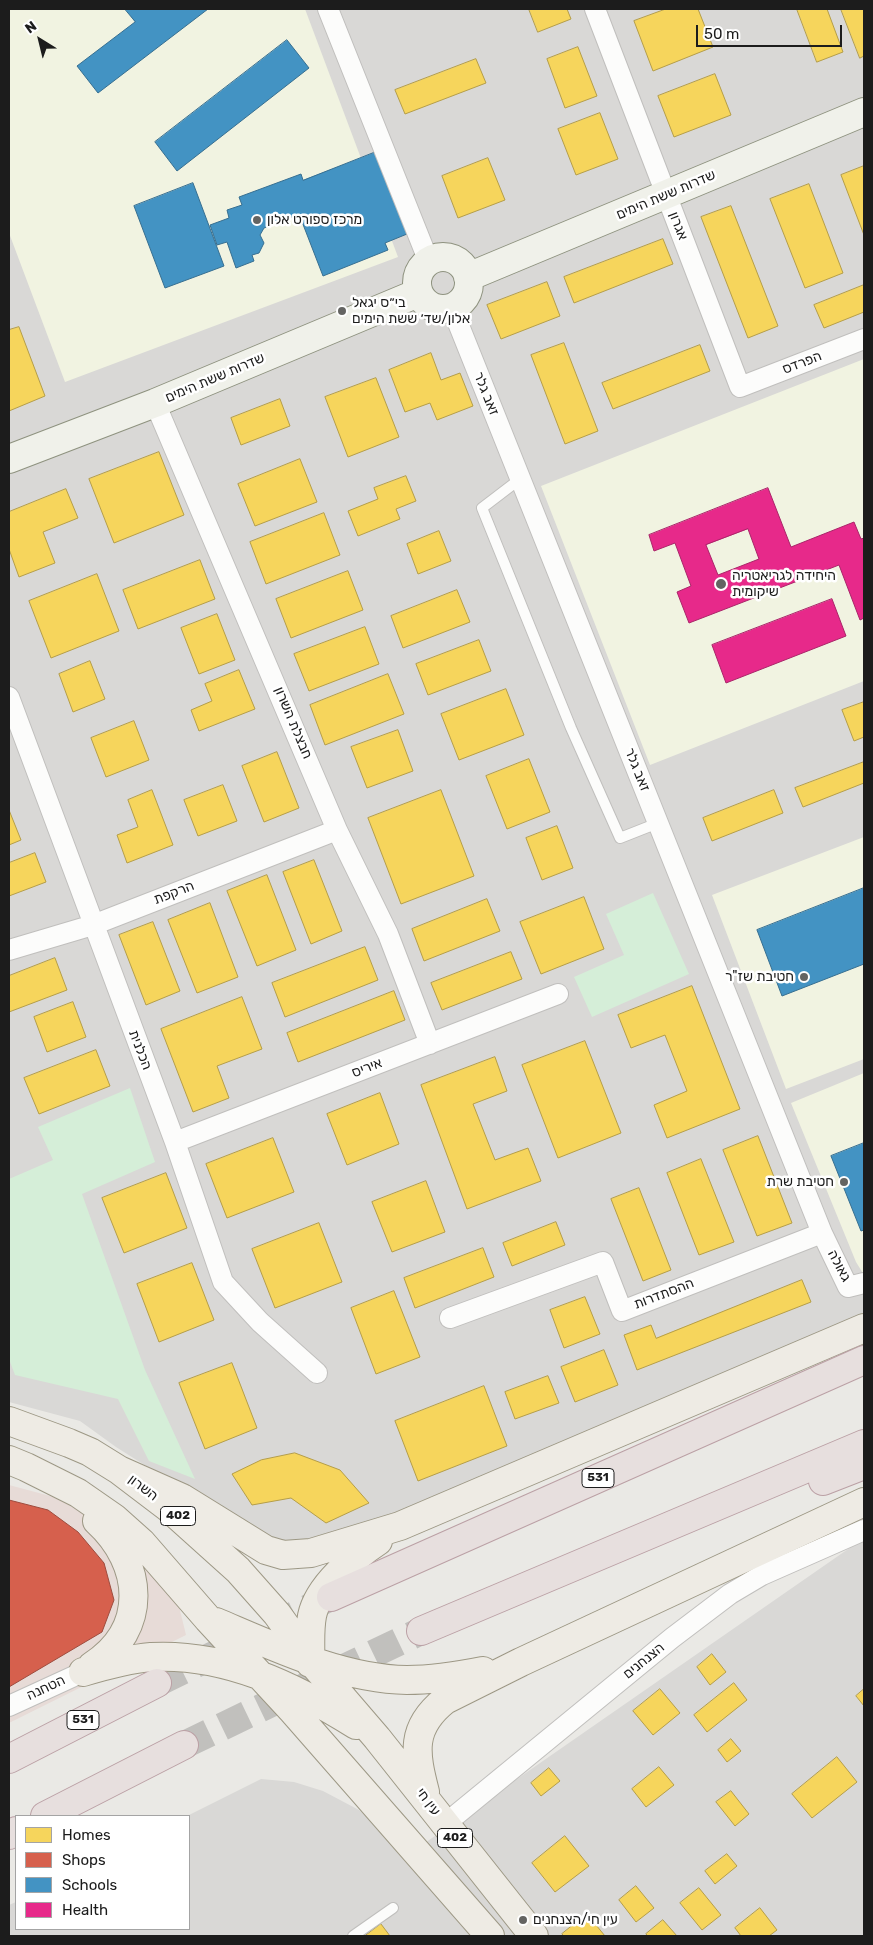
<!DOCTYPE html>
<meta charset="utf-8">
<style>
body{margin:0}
#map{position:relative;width:873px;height:1945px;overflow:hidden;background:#eae9e5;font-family:Rubik,sans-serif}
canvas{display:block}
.frame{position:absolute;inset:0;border:10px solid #1c1c1c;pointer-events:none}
.legend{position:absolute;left:15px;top:1815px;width:175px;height:115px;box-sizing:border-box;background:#fff;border:1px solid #a4a4a4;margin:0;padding:6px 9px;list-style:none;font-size:15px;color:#1c1c1c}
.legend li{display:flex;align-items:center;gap:10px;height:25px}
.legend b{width:25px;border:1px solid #a4a4a4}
.north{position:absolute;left:15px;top:15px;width:50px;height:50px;-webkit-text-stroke:4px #fff;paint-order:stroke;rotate:324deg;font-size:14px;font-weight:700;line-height:20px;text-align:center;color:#1c1c1c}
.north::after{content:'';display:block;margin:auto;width:18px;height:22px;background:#1c1c1c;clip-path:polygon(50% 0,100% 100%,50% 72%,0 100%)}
.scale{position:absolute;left:696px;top:25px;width:146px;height:22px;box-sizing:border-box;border:2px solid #1c1c1c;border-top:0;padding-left:6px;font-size:15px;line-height:18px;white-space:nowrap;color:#1c1c1c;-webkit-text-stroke:4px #fff;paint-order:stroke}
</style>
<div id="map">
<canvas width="873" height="1945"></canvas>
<div class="frame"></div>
<ul class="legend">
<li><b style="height:14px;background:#f6d55c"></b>Homes</li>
<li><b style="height:14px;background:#d6604d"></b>Shops</li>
<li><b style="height:14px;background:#4393c3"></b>Schools</li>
<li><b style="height:14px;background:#e7298a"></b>Health</li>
</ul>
<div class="north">N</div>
<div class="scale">50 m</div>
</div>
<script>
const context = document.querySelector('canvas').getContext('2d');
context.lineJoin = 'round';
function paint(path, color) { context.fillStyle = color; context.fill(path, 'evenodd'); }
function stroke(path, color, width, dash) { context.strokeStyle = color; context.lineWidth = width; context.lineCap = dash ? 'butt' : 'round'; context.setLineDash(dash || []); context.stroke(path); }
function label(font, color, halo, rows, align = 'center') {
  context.font = font + ' Rubik,Heebo,sans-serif'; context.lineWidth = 5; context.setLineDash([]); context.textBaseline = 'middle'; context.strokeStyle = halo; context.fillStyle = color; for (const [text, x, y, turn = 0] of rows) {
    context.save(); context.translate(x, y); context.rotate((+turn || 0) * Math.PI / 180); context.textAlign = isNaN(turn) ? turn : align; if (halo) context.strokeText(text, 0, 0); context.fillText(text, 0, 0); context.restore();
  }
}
const residential = new Path2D(`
 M9 9H864V1333L290 1557 116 1447 80 1421 9 1402Z
 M864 1538V1936H9V1905L16 1902V1929H189V1816H187L261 1779 294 1782 323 1791 359 1810 409 1854Z`);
const commercial = new Path2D(`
 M9 1485 95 1508 177 1598 186 1635 9 1723Z`);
const education = new Path2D(`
 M9 9H305L398 257 65 382 9 233Z
 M864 359V681L650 765 541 486Z
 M864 837V1059L786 1089 712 895Z
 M864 1073V1275L856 1262 791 1103Z`);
const park = new Path2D(`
 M653 893 689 974 592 1017 574 977 624 955 606 914Z
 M130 1088 155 1162 82 1194 145 1370 195 1479 149 1461 118 1399 15 1375 9 1359V1179L53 1160 38 1127Z`);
const homes = new Path2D(`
 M529 9H567L571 19 538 32Z
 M666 9H698L713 47 653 71 634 21Z
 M797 9H827L843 52 817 62Z
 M841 9H864V56L860 58Z
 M578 47 597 96 565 108 547 59Z
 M476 59 486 83 405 114 395 90Z
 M715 74 731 115 674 137 658 96Z
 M600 113 618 159 576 175 558 129Z
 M488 158 505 200 458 218 442 176Z
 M864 166V235L841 175Z
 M809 184 843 273 805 288 770 199Z
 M731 206 778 326 748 338 701 217Z
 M663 239 673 264 574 303 564 277Z
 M547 282 560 316 501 339 487 305Z
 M864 285V312L824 328 814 305Z
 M19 327 45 396 9 411V330Z
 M564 343 598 431 565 444 531 355Z
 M700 345 710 371 613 409 602 383Z
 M431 353 441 380 460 373 473 406 437 420 430 403 405 412 389 370Z
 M376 378 399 437 348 457 325 397Z
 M280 399 290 426 241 445 231 418Z
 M159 452 184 515 114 543 89 479Z
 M300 459 317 502 255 526 238 484Z
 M406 476 416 501 396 509 400 519 358 536 348 511 378 499 374 488Z
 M66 489 78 518 43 532 55 563 19 577 9 549V512Z
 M324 513 340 555 266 584 250 542Z
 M439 531 451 561 418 574 407 544Z
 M200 560 215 599 138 629 123 590Z
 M348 571 363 610 291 638 276 599Z
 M97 574 119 631 51 658 29 601Z
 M457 590 470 622 403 648 391 616Z
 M217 614 235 660 199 674 181 628Z
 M365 627 379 664 309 691 294 654Z
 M479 640 491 671 428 695 416 664Z
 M90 661 105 699 73 712 59 674Z
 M239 670 255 709 199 731 191 710 212 701 205 684Z
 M388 674 404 714 325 745 310 705Z
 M506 689 524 735 459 760 441 714Z
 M864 702V737L854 741 842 710Z
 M134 721 149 760 106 777 91 738Z
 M398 730 413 771 367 788 351 747Z
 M277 752 299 808 264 822 242 766Z
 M529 759 550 812 507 829 486 776Z
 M864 762V783L803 807 795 788Z
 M223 785 237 821 198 836 184 800Z
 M152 790 173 845 127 863 117 835 138 827 128 800Z
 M441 790 474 876 401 904 368 818Z
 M774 790 783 813 712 841 703 818Z
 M9 810 21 840 9 845Z
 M557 826 573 868 542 880 526 838Z
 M35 853 46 882 9 896V863Z
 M314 860 342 931 311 944 283 872Z
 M267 875 296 950 257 966 227 891Z
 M584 897 604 949 541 974 520 922Z
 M487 899 500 931 424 961 412 929Z
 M210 903 238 977 197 993 168 920Z
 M153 922 180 991 146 1005 119 935Z
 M365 947 378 980 285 1017 272 983Z
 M511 952 522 979 442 1010 431 983Z
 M55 958 67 990 9 1012V976Z
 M692 986 740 1109 667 1138 654 1105 687 1091 665 1035 631 1048 618 1015Z
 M394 991 405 1020 298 1062 287 1033Z
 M242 997 262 1049 217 1066 229 1098 193 1112 161 1029Z
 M73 1002 86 1037 47 1052 34 1017Z
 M585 1041 621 1133 558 1158 522 1065Z
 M96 1050 110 1086 39 1114 24 1078Z
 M495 1057 507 1091 473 1104 495 1160 528 1148 541 1181 467 1209 421 1085Z
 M380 1093 399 1144 347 1165 327 1114Z
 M758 1136 792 1223 757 1236 723 1150Z
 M273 1138 294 1192 227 1218 206 1164Z
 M701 1159 734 1242 699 1255 667 1173Z
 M166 1173 187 1228 124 1253 102 1198Z
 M426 1181 445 1232 392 1252 372 1202Z
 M639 1188 671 1270 643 1281 611 1199Z
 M556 1222 565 1245 512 1266 503 1243Z
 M319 1223 342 1282 275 1308 252 1249Z
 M483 1248 494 1277 415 1308 404 1278Z
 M192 1263 214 1320 159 1342 137 1284Z
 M802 1280 811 1302 637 1370 624 1335 651 1325 656 1338Z
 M394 1291 420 1357 376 1374 351 1308Z
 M585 1297 600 1334 564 1348 550 1310Z
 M604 1350 618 1385 575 1402 561 1367Z
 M232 1363 257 1428 205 1449 179 1383Z
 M548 1376 559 1403 515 1419 505 1392Z
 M484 1386 507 1446 418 1481 395 1421Z
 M295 1453 340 1470 369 1503 326 1523 291 1498 252 1505 232 1474 261 1460Z
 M712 1654 726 1672 710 1685 697 1667Z
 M734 1683 747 1700 707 1732 694 1715Z
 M660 1689 680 1713 653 1735 633 1711Z
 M864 1689V1706L856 1696Z
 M731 1739 741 1751 727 1762 718 1750Z
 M837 1757 857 1782 812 1818 792 1794Z
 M659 1767 674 1785 646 1807 632 1789Z
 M549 1768 560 1781 541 1796 531 1783Z
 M731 1791 749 1814 735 1826 716 1802Z
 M565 1836 589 1866 555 1892 532 1863Z
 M727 1854 737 1866 715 1884 705 1871Z
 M636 1886 654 1908 636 1922 619 1900Z
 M699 1888 721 1915 702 1930 680 1903Z
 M760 1908 777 1930 769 1936H741L735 1928Z
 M587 1914 605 1936H564L562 1934Z
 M663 1920 677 1936H648L646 1934Z
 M381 1924 390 1936H365Z`);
const shops = new Path2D(`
 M9 1500 48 1510 78 1532 104 1563 114 1600 102 1632 9 1687Z`);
const schools = new Path2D(`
 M125 9H208L98 93 77 66 135 22Z
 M287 40 309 68 177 171 155 142Z
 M376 152 407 234 385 243 388 250 323 276 299 214 264 228 260 235 264 243 259 253 252 255 254 261 236 268 227 242 217 245 210 225 229 218 227 210 242 205 239 197 301 174 303 180Z
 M193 183 224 266 165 288 134 206Z
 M864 888V964L782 996 757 930Z
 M864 1143V1230L861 1231 831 1156Z`);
const health = new Path2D(`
 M768 488 791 547 854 522 861 539 864 538V618L860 620 839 565 689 623 677 592 691 586 675 543 654 551 649 535ZM748 529 759 559 718 575 706 545Z
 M832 599 846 636 726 683 712 645Z`);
const highwayTunnel = new Path2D(`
 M157 1683 331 1597
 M184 1745 421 1631`);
const lane = new Path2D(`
 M520 479 482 508 571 728 620 838 658 823
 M353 1936 393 1908`);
const street = new Path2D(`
 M328 9 429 262
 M595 9 740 387 864 339
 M452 308 822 1233 848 1287 864 1283
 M155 403 337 830 388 934 430 1044
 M9 697 175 1142 223 1282 260 1322 317 1373
 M9 950 93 925 337 830
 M175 1142 558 994
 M450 1318 603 1262 622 1311 822 1233
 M9 1706 83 1672
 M445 1824 672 1638 730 1594 762 1575 864 1530`);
const secondary = new Path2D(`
 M417 283a26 26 0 1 1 52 0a26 26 0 1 1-52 0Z
 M468 277 864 112
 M9 459 155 403 418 293`);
const primary = new Path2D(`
 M9 1421 69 1443 90 1452 119 1470 169 1508 238 1570 277 1614 310 1660 377 1738 534 1936
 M9 1460 26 1467 78 1493 114 1518 142 1543 208 1619 293 1711 490 1936
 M119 1470 182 1498 266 1550 283 1555 311 1553 400 1526 864 1328
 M216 1622C275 1647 342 1679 407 1680 432 1680 458 1676 483 1671
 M310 1663C311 1647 309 1632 312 1616 318 1586 354 1557 378 1541
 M92 1666C149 1629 144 1564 97 1521
 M83 1672C106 1665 128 1659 151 1657 226 1653 294 1686 356 1725
 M425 1792C415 1753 410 1728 445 1700L521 1662 864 1502`);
const highway = new Path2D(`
 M823 1481 864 1465
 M331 1597 864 1360
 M421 1631 864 1444
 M9 1759 157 1683
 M45 1816 184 1745
 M9 1835 16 1831`);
const markers = [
 [257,220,5,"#646462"],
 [342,311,5,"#646462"],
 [721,584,6,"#646462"],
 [804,977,5,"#646462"],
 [844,1182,5,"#646462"],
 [523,1920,5,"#646462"]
];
const shields = [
 [598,1478,32],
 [178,1516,35],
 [83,1720,32],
 [455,1838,35]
];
const shieldNames = [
 ["531",598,1478],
 ["402",178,1516],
 ["531",83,1720],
 ["402",455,1838]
];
const streetNames = [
 ["שדרות ששת הימים",666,195,-23],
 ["אגרון",678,226,69],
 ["הפרדס",802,363,-21],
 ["שדרות ששת הימים",215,378,-23],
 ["זאב גלר",486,394,68],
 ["חבצלת השרון",293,723,67],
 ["זאב גלר",637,770,68],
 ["הרקפת",174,893,-21],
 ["הכלנית",140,1050,69],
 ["איריס",367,1068,-21],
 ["גאולה",839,1266,62],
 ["ההסתדרות",664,1294,-21],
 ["השרון",143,1488,37],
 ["הצנחנים",644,1661,-39],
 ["הטחנה",46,1688,-25],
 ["עין חי",428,1802,53]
];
const poiNames = [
 ["מרכז ספורט אלון",267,220],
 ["בי״ס יגאל",352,303],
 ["אלון/שד׳ ששת הימים",352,319],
 ["היחידה לגריאטריה",732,576],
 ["שיקומית",732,592],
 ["חטיבת שז\"ר",794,977,"right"],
 ["חטיבת שרת",834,1182,"right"],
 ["עין חי/הצנחנים",533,1920]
];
paint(residential, '#d9d8d6');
paint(commercial, '#e7dbd7');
paint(education, '#f1f3e1');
paint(park, '#d5eed8');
paint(homes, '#f6d55c');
stroke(homes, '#b59e49', 1);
paint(shops, '#d6604d');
stroke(shops, '#9e4c3e', 1);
paint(schools, '#4393c3');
stroke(schools, '#376f91', 1);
paint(health, '#e7298a');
stroke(health, '#aa2569', 1);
stroke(highwayTunnel, '#c1c0bd', 28, [28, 14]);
stroke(lane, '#c0bfbd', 12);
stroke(street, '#c0bfbd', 22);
stroke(secondary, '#8e927f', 30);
stroke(primary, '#9d9885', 30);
stroke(highway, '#bba0a5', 30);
stroke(lane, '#fcfcfb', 10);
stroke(street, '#fcfcfb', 20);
stroke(secondary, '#f0f1ea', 28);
stroke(primary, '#eeebe4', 28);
stroke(highway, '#e7dfde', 28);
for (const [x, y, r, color] of markers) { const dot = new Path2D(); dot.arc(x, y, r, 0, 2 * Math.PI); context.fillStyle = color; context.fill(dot); stroke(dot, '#fff', 2); }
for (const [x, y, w] of shields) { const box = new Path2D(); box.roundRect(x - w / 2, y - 9.5, w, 19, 4); context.fillStyle = '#fff'; context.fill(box); stroke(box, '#1c1c1c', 1); }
label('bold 12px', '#1c1c1c', null, shieldNames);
label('14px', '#1c1c1c', '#fff', streetNames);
label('14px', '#1c1c1c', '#fff', poiNames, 'left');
</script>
